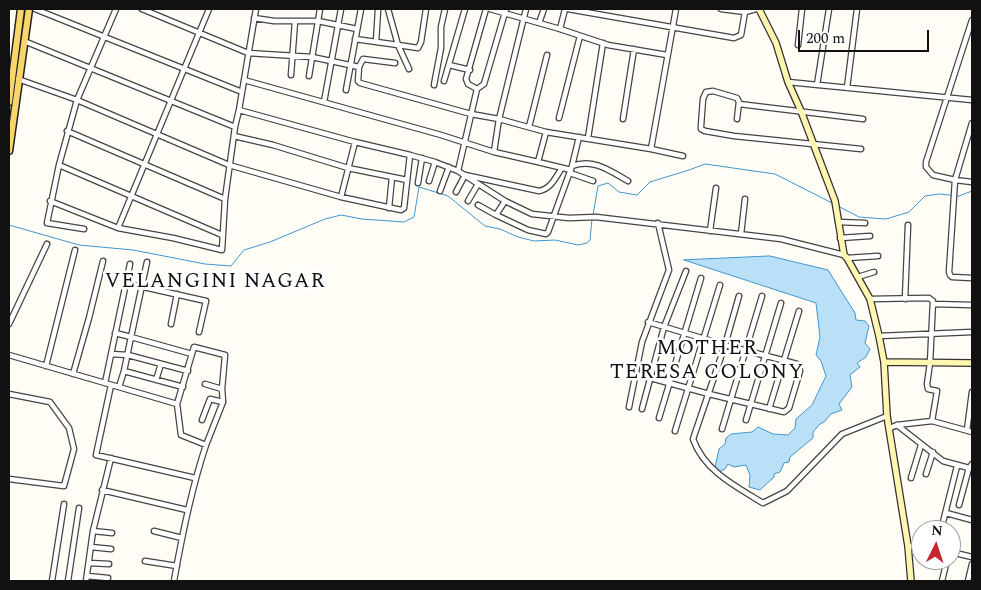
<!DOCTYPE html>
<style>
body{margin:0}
#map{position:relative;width:981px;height:590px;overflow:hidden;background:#fffdf5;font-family:Spectral,serif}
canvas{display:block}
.frame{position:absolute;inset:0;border:10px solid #111;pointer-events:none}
.north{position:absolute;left:911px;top:520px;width:50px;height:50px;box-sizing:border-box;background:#fff;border:1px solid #a0a0a0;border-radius:50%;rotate:4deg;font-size:14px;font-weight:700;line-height:20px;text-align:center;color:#111}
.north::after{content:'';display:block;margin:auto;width:18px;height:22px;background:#c4262e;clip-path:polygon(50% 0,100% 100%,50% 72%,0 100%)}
.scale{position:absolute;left:798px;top:30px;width:131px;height:22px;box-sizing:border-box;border:2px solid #111;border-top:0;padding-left:6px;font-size:15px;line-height:18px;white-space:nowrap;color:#111;-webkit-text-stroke:4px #fff;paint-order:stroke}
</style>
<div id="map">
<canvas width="981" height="590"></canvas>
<div class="frame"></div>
<div class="north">N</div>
<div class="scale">200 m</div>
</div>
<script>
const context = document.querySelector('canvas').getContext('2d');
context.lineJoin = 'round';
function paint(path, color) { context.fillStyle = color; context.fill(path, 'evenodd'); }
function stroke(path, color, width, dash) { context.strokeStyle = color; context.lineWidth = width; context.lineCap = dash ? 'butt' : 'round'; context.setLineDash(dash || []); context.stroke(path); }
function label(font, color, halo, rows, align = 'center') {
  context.font = font + ' Spectral,serif'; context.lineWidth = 5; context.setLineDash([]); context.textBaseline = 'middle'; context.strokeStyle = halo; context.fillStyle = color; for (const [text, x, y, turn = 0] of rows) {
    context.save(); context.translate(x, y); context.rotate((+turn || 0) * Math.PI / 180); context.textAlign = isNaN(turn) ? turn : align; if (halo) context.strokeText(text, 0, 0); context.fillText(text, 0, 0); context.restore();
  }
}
const water = new Path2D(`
 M770 256 828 270 855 313 856 320 865 321 869 326 865 343 870 349 866 357 857 363 860 367 850 375 852 387 839 404 842 410 831 414 824 422 820 424 813 432V438L790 457 789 462 784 463 780 472 774 474V477L760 490 749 487 750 475 746 465 734 467 728 464 725 469 719 472 715 467 719 449 725 444 726 438 731 434 752 432 758 427 773 434 788 435 795 428 796 419 812 405 826 376 821 361 816 355 820 337 816 303 684 260Z`);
const stream = new Path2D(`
 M838 206 859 217 886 219 909 212 925 196 939 194 959 196 972 191
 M593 215 598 186 608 183 619 192 637 195 650 182 689 170 705 164 775 174 834 204
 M9 225 79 245 133 250 205 264 231 266 244 250 270 242 325 219 341 215 362 219 404 222 414 217 419 187 448 196 485 226 500 229 518 237 534 241 555 240 578 245 587 243 590 240 592 219`);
const street = new Path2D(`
 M35 9 242 92
 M142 9 248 53 312 57 359 67
 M388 9 398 45 418 48 421 42 426 9
 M486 9 466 79 468 84 477 89 484 84 506 9
 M490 9 560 29 608 45 667 55
 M568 9 734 38 741 35 745 12
 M721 9 745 12 756 9
 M254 18 274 21H318L357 29
 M972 20 926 162V167L933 175 955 180 949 272 950 275 952 277 972 278
 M539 23 544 9
 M560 29 565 9
 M355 39 398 45 409 69
 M376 42 378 10
 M798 45 802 9
 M395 63 363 59 359 67 358 81 360 83 471 114 499 119 546 132 651 149 683 156
 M449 65 470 70
 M291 75 295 21
 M309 76 320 9
 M18 79 77 100 229 165 341 197 401 210 404 208 410 155 355 142 239 110 235 127 24 41
 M244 80 441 135 494 152 538 162
 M444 81 465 9
 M788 82 972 100
 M434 85 441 48V27L445 9
 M817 85 829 9
 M847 88 857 9
 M477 89 458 171 505 201 532 214 569 218 596 217 781 239 844 255
 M346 90 361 9
 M324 102 341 9
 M739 104 863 119
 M239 110 256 9
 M559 118 580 36
 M623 119 634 49
 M737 119 739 102 737 98 713 91 706 92 703 99 701 126V129L705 131 734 136 861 149
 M972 123 955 180 972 182
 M529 127 547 55
 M67 131 225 199
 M546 132 538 162 571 170
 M234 136 273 145 348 168 407 180
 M588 138 603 43
 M651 149 676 9
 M494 152 499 119 526 9
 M410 155 435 162 458 171
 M59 165 222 235
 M572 166 579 137
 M570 173 593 181
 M429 181 435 162
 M418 183 422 158
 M440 191 449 167
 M456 192 465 175 539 191C551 189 555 178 562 168
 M341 197 355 142
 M50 201 118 228 173 238 222 250 225 199 235 127
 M468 201 478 184
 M478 205 496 215 505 201
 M389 208 392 177
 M496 215 528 230 546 234 548 232 572 166C594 158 610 171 628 181
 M838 222 865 223
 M118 228 209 9
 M84 229 47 223 59 165 77 100 116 9
 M710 231 716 188
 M741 234 745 199
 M840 238 870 236
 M847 258 878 256
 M147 262 131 337 192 354
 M858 277 874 272
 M126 283 206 301 199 332
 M739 296 725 345 693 439C704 471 737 487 763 503L787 491 842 434 887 416
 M870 299 929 298 933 301 930 363 927 384 928 389 937 391 932 421 897 425 890 428
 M905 299 908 225
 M933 304 972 305
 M9 324 47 244
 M171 324 177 294
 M115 333 131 337 124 371
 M879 336 972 332
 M111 354 128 355 188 371
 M9 355 177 404 181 435 206 445C191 490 182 535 174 581
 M46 366 75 250
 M73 374 89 318 103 261
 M636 374 709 394 784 412 789 408 800 371 797 364 725 345 648 322
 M156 380 161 364
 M105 383 130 264
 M205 384 222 389
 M111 385 96 455 195 478
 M119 387 124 371 183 387
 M9 394 50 402 69 428 74 449 64 486 9 479
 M177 404 194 347 225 355 222 389 223 402 210 399 202 420
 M629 407 642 342 669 270 658 223
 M642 409 664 327 686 271
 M769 409 799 311
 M659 418 701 278
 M746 420 781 303
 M932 421 972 432
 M897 425 943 461 969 468
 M722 429 762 296
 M967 430 972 392
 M675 431 720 285
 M206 445 223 402
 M926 474 933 452
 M911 478 921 445
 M102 490 187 510
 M959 505 969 468 972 464
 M946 513 972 520
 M941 530 957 466
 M93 531 112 533
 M154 531 182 538
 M908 546 921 547
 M91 547 111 549
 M951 552 972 557
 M145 561 177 566
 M89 563 109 564
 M87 576 108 578
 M52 581 64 504
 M68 581 79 508
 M86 581 93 531 111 458
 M942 581 947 560
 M968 581 972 564`);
const secondary = new Path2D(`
 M759 9 776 43 788 82 801 111 835 201 844 255 847 258 870 299 879 336 884 362 887 416 908 546 911 581
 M884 362 972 363`);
const primary = new Path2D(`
 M9 102 21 9
 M9 151 29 9`);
const neighbourhoodNames = [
 ["VELANGINI NAGAR",215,283],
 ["MOTHER",707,350],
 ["TERESA COLONY",707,374]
];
paint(water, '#b9e0f7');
stroke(water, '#3f96cf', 1);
stroke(stream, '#3f96cf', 1);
stroke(street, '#444', 7);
stroke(secondary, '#333', 8);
stroke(primary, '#222', 9);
stroke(street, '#fff', 4.5);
stroke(secondary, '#fff6b0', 5.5);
stroke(primary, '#f9d66b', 6);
context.letterSpacing = '1px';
label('21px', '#111', '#fff', neighbourhoodNames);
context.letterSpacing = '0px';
</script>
